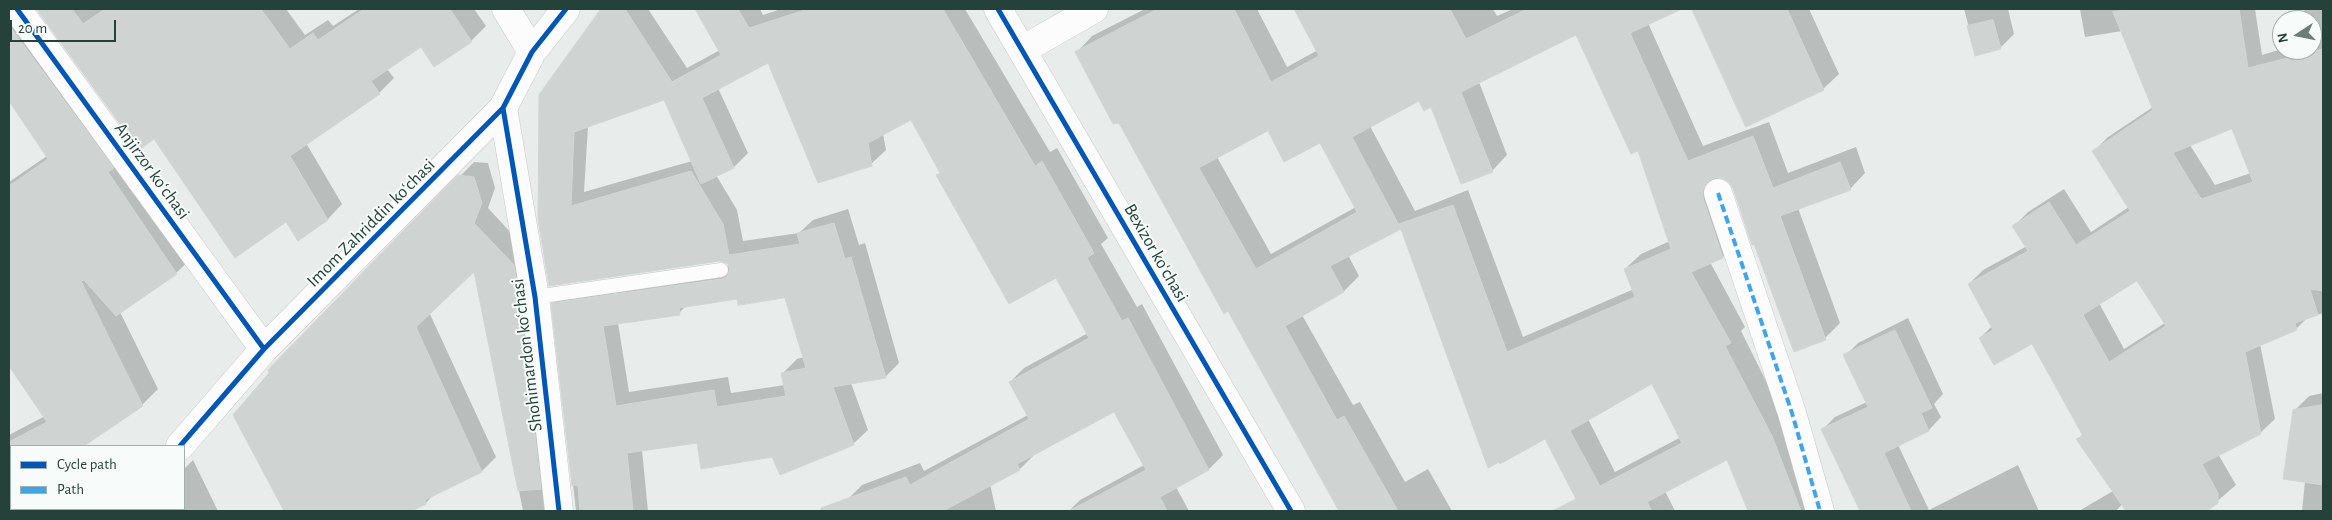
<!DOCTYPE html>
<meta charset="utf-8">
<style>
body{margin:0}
#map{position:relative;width:2332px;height:520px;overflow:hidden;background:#e8edeb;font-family:"Alegreya Sans",sans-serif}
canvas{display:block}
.frame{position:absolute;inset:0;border:10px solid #24423a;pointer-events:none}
.legend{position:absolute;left:10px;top:445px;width:175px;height:65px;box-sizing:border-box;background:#f7fbf9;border:1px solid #a3b1ad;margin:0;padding:6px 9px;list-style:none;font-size:15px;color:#24423a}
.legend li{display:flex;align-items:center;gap:10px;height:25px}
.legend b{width:25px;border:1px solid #a3b1ad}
.north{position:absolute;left:2272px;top:10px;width:50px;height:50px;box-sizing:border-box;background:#f7fbf9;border:1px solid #a3b1ad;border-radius:50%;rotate:259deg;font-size:14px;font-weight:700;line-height:20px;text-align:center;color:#24423a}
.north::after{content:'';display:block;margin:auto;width:18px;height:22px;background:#697e78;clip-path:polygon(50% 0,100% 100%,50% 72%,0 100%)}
.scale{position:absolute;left:10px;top:20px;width:106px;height:22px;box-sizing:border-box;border:2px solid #24423a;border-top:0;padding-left:6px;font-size:15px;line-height:18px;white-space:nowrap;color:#24423a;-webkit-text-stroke:4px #f7fbf9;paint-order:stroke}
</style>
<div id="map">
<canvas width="2332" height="520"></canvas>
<div class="frame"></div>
<ul class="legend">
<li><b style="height:6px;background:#0057b8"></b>Cycle path</li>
<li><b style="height:6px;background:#3ea4ec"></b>Path</li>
</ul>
<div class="north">N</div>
<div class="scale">20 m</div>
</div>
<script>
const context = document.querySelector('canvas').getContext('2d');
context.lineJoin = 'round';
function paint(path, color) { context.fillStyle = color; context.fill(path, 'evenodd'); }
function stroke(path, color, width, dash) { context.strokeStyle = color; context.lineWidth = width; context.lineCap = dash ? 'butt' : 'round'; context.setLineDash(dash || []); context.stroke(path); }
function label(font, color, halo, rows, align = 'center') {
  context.font = font + ' "Alegreya Sans",sans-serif'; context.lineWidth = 4; context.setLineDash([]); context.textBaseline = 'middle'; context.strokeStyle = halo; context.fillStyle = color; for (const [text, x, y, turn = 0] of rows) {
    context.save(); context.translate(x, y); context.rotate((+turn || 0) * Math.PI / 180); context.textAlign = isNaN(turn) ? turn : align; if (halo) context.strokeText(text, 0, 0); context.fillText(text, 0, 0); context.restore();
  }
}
const shadow = new Path2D(`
 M38 9H286L305 35 328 20 333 26 359 9H474L486 26 471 41 422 46 387 69 394 78 379 93 306 143 342 204 328 219 298 239 287 221 154 138 139 148Z
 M603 9H648L687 68 720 50 697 9H760L763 15 781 9H965L1050 152 1057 148 1108 238 1101 244 1137 307 1142 304 1223 455 1209 469 1176 487 1189 511H1069L1080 500 1144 465 1115 410 1034 455 1020 469 990 484 996 511H817L849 503 848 499 862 485 920 463 924 471 1028 415 1010 382 1024 368 1088 333 1056 277 938 175 941 172 912 118 883 134 886 150 871 164 769 62 718 88 748 153 734 167 716 175 737 210 743 241 799 233 813 220 848 209 859 245 865 243 899 363 885 377 851 383 868 430 853 444 773 456 698 441 642 450 648 511H576L553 304 567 290 730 266 728 263 720 260 550 285 541 96ZM664 98 692 161 584 192 588 126ZM738 297H786L804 357 797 359 783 373 785 385 731 393 728 377 629 392 618 323 679 313 687 305Z
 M1145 9H1257L1287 67 1318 50 1295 9H1493L1497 16 1513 9H1679L1648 23 1703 146 1769 122 1788 173 1856 147 1865 173 1850 189 1798 208 1840 323 1825 338 1730 181 1718 177 1738 241 1723 257 1710 262 1745 327 1741 331 1793 435 1823 511H1750L1728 458 1665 491 1675 511H1564L1579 503 1545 438 1401 226 1348 255 1359 276 1344 291 1302 315 1353 405 1360 402 1405 482 1428 469 1452 511H1340L1229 310 1077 52 1092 36ZM1577 33 1639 149 1670 241 1641 254 1625 269 1634 289 1523 337 1468 190 1415 211 1370 126 1419 99 1432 105 1492 171 1507 155 1479 82ZM1268 130 1321 141 1356 207 1271 254 1217 157ZM1652 383 1681 437 1615 472 1588 419Z
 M1693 9H1751L1756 19 1777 9H1809L1839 74 1823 89 1746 125Z
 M1964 9H2008L2014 34 2000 48 1976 54Z
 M2080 9H2255L2262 55 2282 49 2312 50V20H2307L2304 9H2323V313L2307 318 2296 329 2260 344 2275 419 2260 433 2218 454 2236 485 2208 509 2209 511H2145L2134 491 2116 511H2079L2113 491 2078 439 2083 434 2032 342 1980 338 1992 326 1969 284 1983 270 2027 246 2014 226 2028 212 2064 189 2091 232 2129 207 2094 151 2108 137 2153 107 2122 31 2085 37ZM2233 128 2251 173 2215 185 2190 145ZM2138 279 2165 323 2124 349 2099 303Z
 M28 12 193 257 176 273 120 312 158 389 142 405 82 446H11V483L9 484V435L45 416 9 364V182L47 156 9 101V25Z
 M474 162 488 163 495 188 488 208 527 250 567 511H523L475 269 429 312 496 457 482 471 434 494 426 503 409 511H285L235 415 271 373 269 371Z
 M1908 318 1943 394 1934 404 1941 417 1929 430 1898 445 1929 510 2018 465 2039 511H1862L1823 429 1835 417 1867 402 1845 356 1858 343Z
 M2323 393V511H2302L2305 481 2294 411 2309 396Z
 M193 460 218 511H147L149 509H184V469Z`);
const building = new Path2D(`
 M39 9H72L83 24 105 9H261L290 49 313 33 318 40 364 9H450L472 42 434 67 421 47 371 81 380 94 290 156 328 220 298 241 286 222 235 258 154 139 139 150 37 10Z
 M601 9H625L672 82 721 55 695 9H738L749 28 808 9H943L1035 166 1042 161 1094 253 1087 258 1122 321 1128 318 1209 470 1160 497 1167 511H1069L1146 470 1114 412 1017 464 1020 470 943 511H821V508L906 477 910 485 1029 419 1009 382 1089 338 1056 278 1009 304 936 175 940 173 911 120 868 143 872 166 818 183 768 63 702 98 734 168 701 184 664 100 574 132 571 206 691 171 723 224 729 255 800 244 797 233 834 223 845 259 851 257 886 378 833 387 854 445 780 475 772 457 701 469 697 443 627 453 633 511H580L578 485 572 486 551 303 722 279 727 277 730 269 728 264 720 261 549 286 538 219 539 95ZM785 298 806 368 781 373 786 396 717 407 714 390 616 406 603 326 680 315 679 308 737 299 738 305Z
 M1158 9H1234L1271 82 1319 56 1294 9H1450L1466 39 1527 9H1682L1630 33 1688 161 1753 136 1773 188 1840 162 1851 190 1780 216 1826 340 1794 352 1754 244 1752 245 1733 188 1729 182 1722 178H1714L1707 182 1703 190V198L1723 258 1691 272 1731 343 1725 346 1772 436 1801 511H1748L1727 460 1647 502 1652 511H1552L1576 499 1545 439 1500 464 1499 462 1488 468 1399 224 1453 205 1507 352 1635 297 1624 269 1671 249 1638 151 1631 154 1576 35 1461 92 1493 172 1461 184 1431 107 1424 111 1419 101 1352 137 1401 229 1330 266 1344 292 1285 326 1337 420 1344 416 1398 511H1339L1228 311 1224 314 1119 123 1113 124 1075 52ZM1268 131 1284 162 1320 143 1357 212 1256 269 1199 168ZM1652 384 1682 443 1600 486 1570 431Z
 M1692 9H1787L1824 90 1746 127Z
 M2132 9H2239L2248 68 2323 49V291L2310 289 2318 315 2295 323 2297 330 2245 352 2261 434 2202 464 2218 493V503L2207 511H2126L2076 439 2083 436 2032 344 1994 365 1979 338 1993 330 1968 284 2028 251 2012 226 2049 202 2076 245 2130 211 2092 151 2153 110 2113 12ZM2232 129 2253 182 2201 199 2173 153ZM2137 281 2166 326 2109 362 2083 315Z
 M1993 20 2001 49 1975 56 1967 26Z
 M11 28 114 168 108 172 177 274 116 316 84 280 81 281 143 406 84 446H9V442L47 422 9 366V186L48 159 9 101V29Z
 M458 175 474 177 482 203 474 223 514 265 520 299 541 489 518 491 474 272 416 327 482 472 425 500 426 504 412 511H284L233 415 269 373 268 370Z
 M1895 330 1932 408 1921 413 1929 431 1884 453 1911 511H1860L1821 429 1868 407 1843 355Z
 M2323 405V485L2283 479 2293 410Z`);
const lane = new Path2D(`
 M535 297 721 270`);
const street = new Path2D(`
 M17 9 264 349
 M506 9 532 52
 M998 9 1291 511
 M1022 50 1094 9
 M503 108 535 297 559 511
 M1718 193 1792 413 1820 511
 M180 446 264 349 503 108 532 52 566 9
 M124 511 126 509`);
const quiet = new Path2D(`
 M1718 193 1792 413 1820 511`);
const cycleway = new Path2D(`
 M17 9 264 349
 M998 9 1291 511
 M503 108 535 297 559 511
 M180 446 264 349 503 108 532 52 566 9`);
const streetNames = [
 ["Anjirzor koʻchasi",152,171,54],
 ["Imom Zahriddin koʻchasi",371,223,-45],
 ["Bexizor koʻchasi",1156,253,60],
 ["Shohimardon koʻchasi",527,355,-97]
];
paint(shadow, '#0003');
paint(building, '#cfd4d2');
stroke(building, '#d1d6d4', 1);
stroke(lane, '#c5cac8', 15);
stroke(street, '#c5cac8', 29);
stroke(lane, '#fcfcfc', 14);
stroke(street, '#fcfcfc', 28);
stroke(quiet, '#3ea4ec', 4, [8, 4]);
stroke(cycleway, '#0057b8', 5);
label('18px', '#24423a', '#f7fbf9', streetNames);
</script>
